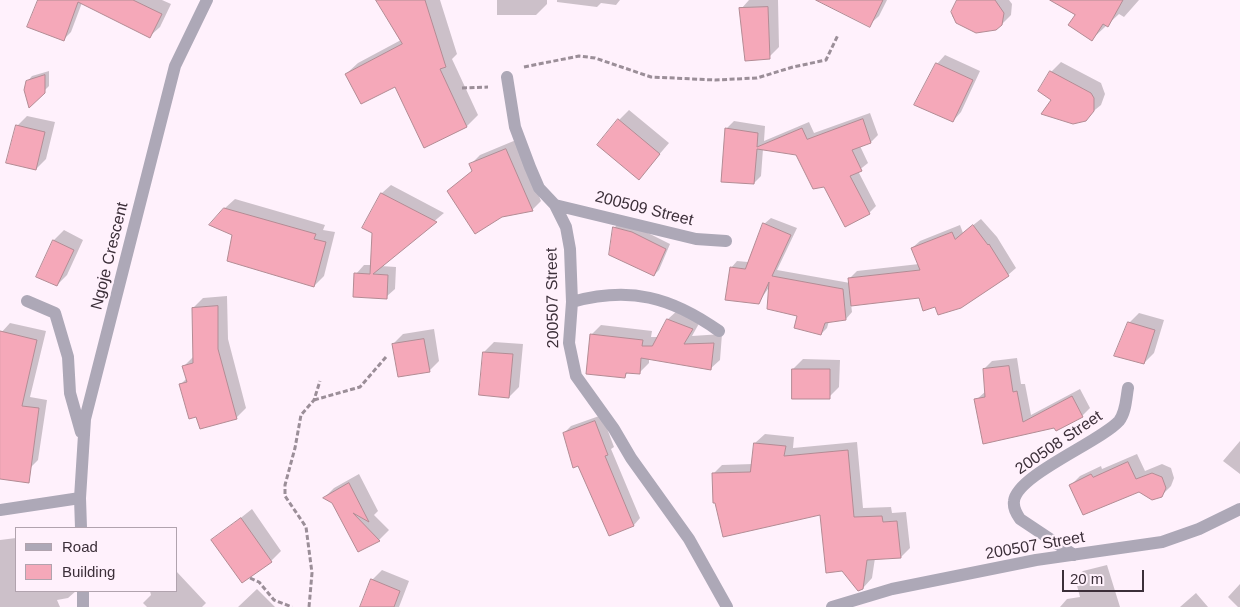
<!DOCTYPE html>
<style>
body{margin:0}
#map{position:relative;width:1240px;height:607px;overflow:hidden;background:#fff1fc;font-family:Arial,sans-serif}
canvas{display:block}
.legend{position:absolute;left:15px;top:527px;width:162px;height:65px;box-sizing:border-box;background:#fff1fc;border:1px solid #b1a3ae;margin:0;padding:6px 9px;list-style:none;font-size:15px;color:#3c2f39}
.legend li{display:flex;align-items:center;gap:10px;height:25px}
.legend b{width:25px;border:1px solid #b1a3ae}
.scale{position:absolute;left:1062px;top:570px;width:82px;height:22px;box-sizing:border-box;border:2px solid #3c2f39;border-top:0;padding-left:6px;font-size:15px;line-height:18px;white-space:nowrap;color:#3c2f39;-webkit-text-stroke:4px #fff1fc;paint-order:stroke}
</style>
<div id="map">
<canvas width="1240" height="607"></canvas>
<ul class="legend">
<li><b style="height:6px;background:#ada8b7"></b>Road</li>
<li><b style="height:14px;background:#f5a8b9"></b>Building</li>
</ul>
<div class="scale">20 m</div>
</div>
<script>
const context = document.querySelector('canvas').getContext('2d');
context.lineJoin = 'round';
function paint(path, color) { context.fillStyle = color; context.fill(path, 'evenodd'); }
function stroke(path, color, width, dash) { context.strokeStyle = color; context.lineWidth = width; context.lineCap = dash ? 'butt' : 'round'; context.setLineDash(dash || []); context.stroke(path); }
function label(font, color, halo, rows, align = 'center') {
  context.font = font + ' Arial,sans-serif'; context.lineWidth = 4.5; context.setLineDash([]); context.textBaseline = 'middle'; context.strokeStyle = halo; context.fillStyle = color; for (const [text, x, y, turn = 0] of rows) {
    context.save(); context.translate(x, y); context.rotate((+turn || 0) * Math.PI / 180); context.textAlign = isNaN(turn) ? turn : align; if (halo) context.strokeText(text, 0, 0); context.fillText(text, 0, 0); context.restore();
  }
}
const shadow = new Path2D(`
 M39 0H83L71 32 64 39Z
 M120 0H162L171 4 160 27 150 36Z
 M378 0H440L457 54 452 59 478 115 467 126 395 85 346 74 358 63 401 40Z
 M497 0H547V4L536 15H497Z
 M557 0H620L616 5 601 3 597 7 557 2Z
 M749 0H778L779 47 769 57 741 9Z
 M842 0H887L879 16 869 25Z
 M959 0H1009L1012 4 1011 15 1002 24 957 22 952 16 953 8Z
 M1079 0H1139L1124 17 1119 14 1092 39 1077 14Z
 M945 55 980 71 961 112 953 121 937 64Z
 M1061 62 1101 83 1105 94 1101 105 1080 122 1053 99 1051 72Z
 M49 71V86L29 106 27 82 32 76Z
 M629 110 669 143 639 178 619 120Z
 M870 113 878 135 871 142 860 146 868 163 858 171 876 206 869 213 846 225 825 186 797 154 763 149 761 176 754 183 727 128 734 121 765 126 764 141 809 122 814 133Z
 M27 116 55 122 46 159 36 169 17 126Z
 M516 140 541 201 532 210 473 170 471 164 480 155Z
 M391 185 444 213 381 266 396 267 395 289 386 297 356 274 364 265H372L373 233 364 228 382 193Z
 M235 199 325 225 323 230 335 232 324 276 314 286 233 234 224 209Z
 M771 218 797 228 777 270 850 283 849 279 857 271 919 264 912 248 920 241 960 225 963 233 981 219 997 237 1016 268 1008 275 936 306 920 296 851 304 852 312 846 319 829 321 827 328 821 334 770 286 758 303 731 268 737 261 748 262 764 224Z
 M619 223 638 228 670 244 659 270 654 275 614 228Z
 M64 230 83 240 67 275 57 285 37 276 54 240Z
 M227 296 228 339 246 408 236 418 197 415 181 384 187 378 184 366 194 356 193 308 203 298Z
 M678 310 701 320 692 336 722 334 720 360 710 369 649 358V363L639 373 629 372 624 376 591 335 601 325 652 331 651 337H658L668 319Z
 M1139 313 1164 320 1154 353 1144 363 1129 323Z
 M10 323 46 331 30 397 47 400 38 460 29 469 0 464V334Z
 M434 329 439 361 429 371 393 344 403 334Z
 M494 342 523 344 519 387 509 397 484 352Z
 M1017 358 1021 384H1025L1031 415 1080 389 1090 408 1082 416 1054 426 984 442 976 400 986 391 984 369 992 361Z
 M803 359 840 360 839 387 829 397 793 369Z
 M602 415 614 447 611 449 640 518 634 525 609 534 564 433 571 426Z
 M765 434 794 437 793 448 857 442 863 508 891 507 892 513 906 512 910 548 901 557 875 558 872 578 863 588 821 514 713 474 722 465 753 464 755 443Z
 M1240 441V474L1223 461Z
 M1137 454 1145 471 1162 464 1171 468 1174 478 1171 486 1161 496 1139 491 1071 485 1080 476 1101 466 1102 469Z
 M359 474 378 511 374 515 389 530 379 540 359 551 333 502 325 497 334 488Z
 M252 509 281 551 271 561 243 581 213 540Z
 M16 538V591H76L68 598 57 600 60 607H0V540Z
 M1107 565 1120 607H1060L1067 599 1080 597 1075 578 1083 571Z
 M382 570 409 581 399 607H361L372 580Z
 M176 571 206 603 202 607H147L143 603 151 595 150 591H176Z
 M1240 584V607H1238L1228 597Z
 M257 589 275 607H238Z
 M1196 593 1208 607H1180Z`);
const building = new Path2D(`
 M38 0H133L162 14 150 38 78 2 64 41 27 27Z
 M376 0H425L446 67 440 69 467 127 424 148 395 87 361 104 345 74 402 44Z
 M816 0H883L870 27Z
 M957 0H995L1004 13 1002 25 996 30 976 33 956 23 951 12Z
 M1050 0H1123L1108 27 1103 24 1092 41 1068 25 1075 15Z
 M768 7 770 59 745 61 739 8Z
 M936 63 973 80 953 122 914 105Z
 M1050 71 1091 93 1094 98V111L1086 121 1073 124 1041 114 1051 100 1038 91Z
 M45 75V93L29 108 24 90 26 81Z
 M618 119 660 154 639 180 597 145Z
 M863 119 871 143 852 150 862 171 850 176 870 214 845 227 824 187 813 189 796 155 757 149 754 184 721 182 725 128 758 133 757 147 802 128 807 139Z
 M16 125 45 132 36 170 6 163Z
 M506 149 533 211 502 217 475 234 447 191 472 171 469 164Z
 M381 193 437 222 373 274 388 275 387 299 353 297 354 273 370 274 372 233 362 228Z
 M224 208 316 234 314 239 326 242 314 287 227 261 232 235 209 225Z
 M763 223 791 235 772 276 843 289 846 320 825 323 821 335 794 328 797 316 767 309 769 282 759 304 725 300 730 267 745 269Z
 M973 225 988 245 989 244 1009 276 961 308 938 315 935 307 923 311 919 298 851 306 848 278 920 270 911 248 952 232 955 239Z
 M613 227 632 232 666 249 654 276 609 255Z
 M53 240 74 250 57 286 36 277Z
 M218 306V349L237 419 200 429 196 417 189 419 179 384 187 382 182 366 193 363 192 308Z
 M667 319 693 329 684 344 714 343 711 370 641 358 640 374 626 373 625 378 586 374 590 334 643 340 642 346H652Z
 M1128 322 1155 330 1144 364 1114 356Z
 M0 331 37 340 22 406 39 408 29 483 0 479Z
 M424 339 430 372 398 377 392 344Z
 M483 352 513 354 509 398 479 395Z
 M1009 366 1013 392 1017 391 1023 422 1072 396 1083 417 1056 431 1054 428 983 444 974 399 985 397 983 369Z
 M792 369H830V399H792Z
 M595 421 608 455 605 456 634 526 609 536 578 466 573 468 563 433Z
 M754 443 786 446 784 456 848 450 854 517 882 516 883 522 897 521 901 558 867 560 863 589 858 591 842 571 826 573 820 515 723 537 715 503H713L712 473 750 472Z
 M1128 462 1136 479 1152 473 1162 477 1166 488 1162 497 1152 500 1139 492 1083 515 1069 485 1091 474 1093 477Z
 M349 483 369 522 353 513 380 541 358 552 332 503 323 498Z
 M241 518 272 562 242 583 211 540Z
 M371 579 400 591 394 607H360Z`);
const path = new Path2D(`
 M524 67 579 56 595 58 651 77 715 80 757 78 793 67 826 60 838 35
 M462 88 488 87
 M314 400 360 387 386 357
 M250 578 259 582 274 600 292 607
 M309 607 312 573 306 527 285 496V485L295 448 301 415 314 400 320 381`);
const street = new Path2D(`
 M507 77 515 127 530 167 539 188 555 205 566 227 570 249 572 302 569 343 576 376 614 429 631 458 689 539 727 607
 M555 205 696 239 726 241
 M27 301 55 313 68 357 70 393 81 432
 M572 302C630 286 671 297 719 331
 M0 510 80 498
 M81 528 80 498 85 419 175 66 207 0
 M1074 555 1020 519C1016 513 1013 508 1014 501 1017 475 1100 442 1119 421 1126 412 1126 399 1128 388
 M83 607V591
 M832 607 892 589 1036 560 1162 542 1199 529 1240 509`);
const streetNames = [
 ["200509 Street",644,209,14],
 ["Ngoje Crescent",110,256,-76],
 ["200507 Street",553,298,-91],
 ["200508 Street",1059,443,-34],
 ["200507 Street",1035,546,-10]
];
paint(shadow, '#0003');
paint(building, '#f5a8b9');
stroke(building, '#b38b94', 1);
stroke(path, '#9b8e98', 3, [5, 2.5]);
stroke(street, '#ada8b7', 12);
label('16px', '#3c2f39', '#fff1fc', streetNames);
</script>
